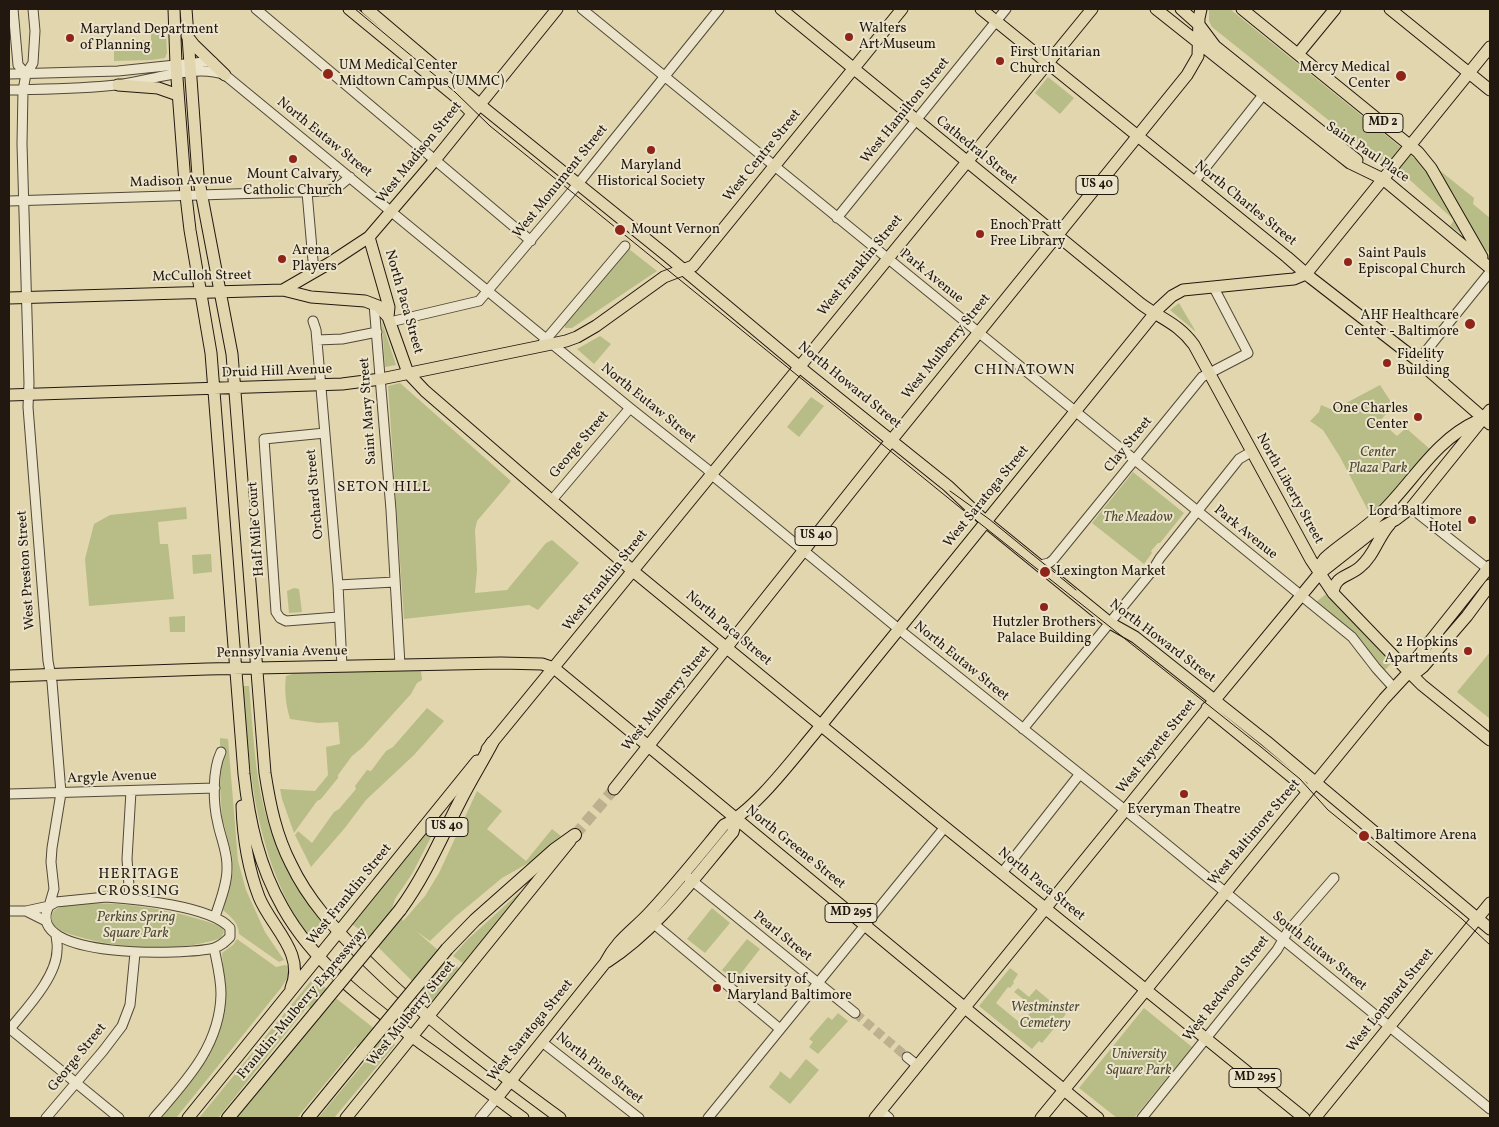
<!DOCTYPE html>
<style>
body{margin:0}
#map{position:relative;width:1499px;height:1127px;overflow:hidden;background:#e2d6ae;font-family:Vollkorn,serif}
canvas{display:block}
.frame{position:absolute;inset:0;border:10px solid #221810;pointer-events:none}
</style>
<div id="map">
<canvas width="1499" height="1127"></canvas>
<div class="frame"></div>
</div>
<script>
const context = document.querySelector('canvas').getContext('2d');
context.lineJoin = 'round';
function paint(path, color) { context.fillStyle = color; context.fill(path, 'evenodd'); }
function stroke(path, color, width, dash) { context.strokeStyle = color; context.lineWidth = width; context.lineCap = dash ? 'butt' : 'round'; context.setLineDash(dash || []); context.stroke(path); }
function label(font, color, halo, rows, align = 'center') {
  context.font = font + ' Vollkorn,serif'; context.lineWidth = 4; context.setLineDash([]); context.textBaseline = 'middle'; context.strokeStyle = halo; context.fillStyle = color; for (const [text, x, y, turn = 0] of rows) {
    context.save(); context.translate(x, y); context.rotate((+turn || 0) * Math.PI / 180); context.textAlign = isNaN(turn) ? turn : align; if (halo) context.strokeText(text, 0, 0); context.fillText(text, 0, 0); context.restore();
  }
}
const green = new Path2D(`
 M1209 9H1230L1414 158 1438 169 1474 198 1473 204 1490 218V253L1450 226 1454 220 1400 171 1377 159 1212 27 1209 21Z
 M151 33H166L167 53 165 58 151 60 114 61V48L130 47V41L151 40Z
 M1048 77 1074 98 1060 114 1035 93Z
 M629 249 657 271 572 328H565V325Z
 M1179 303 1196 332 1170 310Z
 M382 322 396 365 385 367Z
 M600 336 611 344 594 364 577 349Z
 M400 383 511 481 477 521 475 530 477 570 475 593 507 590 546 543 552 540 579 563 538 610 529 605 404 619 388 386Z
 M1380 385 1393 405 1380 421 1397 436 1406 428 1431 450 1372 518 1340 457 1323 430 1310 421 1319 412 1321 405 1333 410Z
 M811 397 824 406 799 437 787 427Z
 M1133 472 1184 513 1160 543H1158L1151 551 1152 553 1144 564 1092 523Z
 M186 507 187 519 158 522 160 544H168L174 599 89 606 85 559 94 524 110 515Z
 M211 554 212 572 193 574 192 555Z
 M294 588 299 589 302 612 289 613 287 591Z
 M1326 594 1392 663 1384 671 1351 630 1316 602Z
 M185 616V632H170L169 617Z
 M1490 652V719L1457 692Z
 M307 669 421 671 422 680 417 683 411 694 363 747 352 756 338 775V778L321 799 317 801 294 833 282 799 280 789 315 791 328 775 326 747 340 744 338 722 318 723 290 719C286 705 284 691 286 676Z
 M243 686H249C253 726 254 768 264 808 275 851 298 892 325 926L313 940C297 923 287 902 278 881 252 818 248 753 243 686Z
 M427 708 444 721 414 755 366 800 344 829 311 867 295 835 298 831 312 843 334 812 339 809 356 789 355 786 367 770 371 771 386 751 393 747Z
 M220 738 228 739 238 861 246 890 265 932 284 960 279 962 239 934C238 922 232 918 223 910L233 872 232 856 222 817 220 786 221 765 225 752 220 745Z
 M477 791 502 811 487 829 526 861 552 829 561 836 532 861 502 878 455 917 430 941 416 931 461 970 435 1004 366 935 352 924 446 808 412 874 395 899 392 909 404 921V920L425 896 439 873Z
 M520 892 521 894 464 964 453 956 467 940Z
 M118 904C153 907 187 914 220 926L223 928 224 932 221 938C206 943 191 946 175 947 142 949 109 946 76 936 70 934 61 932 55 926 51 922 51 917 53 912 63 900 103 904 118 904Z
 M712 908 730 923 705 953 687 939Z
 M237 939 276 967 285 965 289 967 288 977 281 988 176 1118H160L199 1071 211 1052 218 1034 226 1001 222 953 233 945Z
 M747 939 760 949 735 981 722 970Z
 M1010 968 1018 974 1013 982 1014 983 1010 988 1008 987 996 1003 1019 1022 1022 1017 1025 1019 1030 1013 1027 1010 1031 1005 1014 992 1018 988 1029 997 1036 989 1066 1014 1042 1043 1039 1041 1032 1049 979 1006Z
 M314 977 337 999 395 1045 334 1118H318L369 1057 356 1046 297 1118H236L310 1027 321 1016 308 1006 218 1118H199Z
 M1144 1008 1192 1047 1134 1118H1117L1079 1088Z
 M838 1013 848 1021 818 1054 809 1047 813 1042 809 1039 828 1017 832 1020Z
 M806 1059 819 1070 790 1104 769 1087 779 1074 780 1071 790 1079Z`);
const minorTunnel = new Path2D(`
 M855 1013 907 1057`);
const majorTunnel = new Path2D(`
 M575 835 614 789`);
const minor = new Path2D(`
 M13 9 18 65 26 74
 M256 9 531 241
 M582 9 1352 637 1376 668 1394 688
 M9 74 118 71 204 62H213
 M9 90C44 89 81 89 116 85 147 82 195 63 225 75L630 408 707 469 712 475 906 635 1125 810 1490 1109
 M1194 182 1267 90
 M307 192 314 272
 M9 201 327 191 338 187 350 177
 M837 218 1006 9
 M374 304 391 510 400 665
 M313 321 316 330 338 585 342 666
 M390 322 479 301 578 184 719 9
 M317 340 342 339 377 332
 M543 343 625 246
 M1418 361 1490 272
 M325 433 264 439 276 612 280 618 286 621 338 617
 M552 500 630 408
 M1411 508 1488 569
 M1040 565 1049 563 1053 560 1202 377 1248 353 1214 288
 M338 585 395 582
 M1023 729 1152 571 1160 558 1239 459 1251 452
 M9 794 215 788
 M1002 873 1079 775
 M684 874 855 1013
 M106 897C135 899 211 906 230 928V937C225 942 221 946 214 948 188 955 21 960 49 906L56 902Z
 M130 899 127 859 131 791
 M9 911H26L49 906 54 889 51 862 52 848 61 793 52 682 48 661 28 407 29 383 22 144 23 90 26 74 33 63 35 31 33 9
 M26 911 46 921
 M215 917C220 901 227 885 227 869 228 853 221 839 218 824 213 804 212 771 221 752
 M654 924 780 1029
 M9 1028 119 1118
 M9 1030C25 1010 57 977 57 950 58 945 56 939 56 934
 M542 1042 639 1118
 M907 1057 918 1066
 M881 1111 889 1118
 M46 1118 103 1051 122 1026 130 1005 135 953
 M154 1118C186 1081 220 1046 221 994 221 978 217 963 214 948
 M480 1118 496 1099
 M708 1118 945 827
 M1142 1118 1277 950 1288 931 1334 878`);
const major = new Path2D(`
 M174 9 176 65 186 196 190 230 211 353 244 774C249 821 259 866 283 908 315 965 370 1005 422 1044 456 1068 489 1093 523 1118
 M186 9 198 176 232 354 265 773C270 805 276 835 291 864 308 900 335 929 363 957 423 1017 492 1068 560 1118
 M349 9 456 97 472 113
 M367 9 479 104 666 255 807 373 948 486 986 522 1110 623 1135 637 1266 741 1490 929
 M781 9 1141 304C1161 319 1178 323 1194 345L1311 560 1333 593 1409 672 1422 685 1490 740
 M981 9 1287 257 1311 278 1418 361 1490 424
 M1156 9 1341 156 1350 163 1383 179 1490 268
 M1181 9 1200 26 1215 46 1357 160
 M1242 9 1418 152 1431 168 1482 257
 M1390 9 1490 90
 M187 36 194 45 225 75
 M1298 54 1335 9
 M118 85 158 88 178 95
 M369 237 389 307 388 317 408 373 425 391 633 571 935 819 1304 1118
 M283 290 328 264 369 237 435 160 557 9
 M9 298 283 290 311 297 365 301 378 306 388 317
 M9 395 342 384 381 379 566 341 577 337 596 326 664 277 693 266 902 9
 M1319 574 1320 565 1325 558C1343 542 1364 530 1381 513 1413 482 1435 440 1477 421
 M1333 593C1335 575 1349 577 1360 567 1374 556 1378 537 1390 524
 M1409 672 1418 671 1423 667 1467 616 1490 585
 M9 676 207 669 501 663 542 664 554 668 1098 1118
 M1207 708 1298 782 1308 792
 M487 749 1092 9
 M614 789 886 447 1187 75 1198 56 1199 18 1201 9
 M242 806C243 837 248 868 259 897 271 927 306 953 291 988
 M607 962C658 929 694 878 733 832L736 820
 M496 1099 605 963C618 938 634 930 651 911 677 883 700 854 724 825 754 811 792 760 814 734L1159 308 1172 296 1183 290 1283 280 1294 279 1306 274 1490 47
 M188 1118 477 761
 M346 1118 570 841
 M875 1118 1209 707 1319 574 1371 533 1395 520 1411 508 1490 410
 M1041 1118 1384 699 1409 672 1412 664 1490 566
 M1315 1118 1490 903`);
const highway = new Path2D(`
 M400 910C425 876 441 838 460 801 470 781 482 762 492 743
 M447 949 475 920 554 850 575 835
 M228 1118 315 1013
 M308 1118 362 1052`);
const tram = new Path2D(`
 M355 9 455 92 490 126 578 197 958 506 1261 747 1300 779 1328 810 1462 919 1490 945
 M950 491 989 519 1076 590`);
const highwayBridge = new Path2D(`
 M315 1013 400 910
 M362 1052 447 949`);
const markers = [
 [849,37,5,"#8f2418"],
 [70,38,5,"#8f2418"],
 [1000,61,5,"#8f2418"],
 [328,74,6,"#8f2418"],
 [1401,76,6,"#8f2418"],
 [651,150,5,"#8f2418"],
 [293,159,5,"#8f2418"],
 [620,230,6,"#8f2418"],
 [980,234,5,"#8f2418"],
 [282,259,5,"#8f2418"],
 [1348,262,5,"#8f2418"],
 [1470,324,6,"#8f2418"],
 [1387,363,5,"#8f2418"],
 [1418,417,5,"#8f2418"],
 [1472,520,5,"#8f2418"],
 [1045,572,6,"#8f2418"],
 [1044,607,5,"#8f2418"],
 [1468,651,5,"#8f2418"],
 [1184,794,5,"#8f2418"],
 [1364,836,6,"#8f2418"],
 [717,988,5,"#8f2418"]
];
const shields = [
 [1383,123,40],
 [1097,185,42],
 [816,536,42],
 [447,827,42],
 [851,913,52],
 [1255,1078,52]
];
const shieldNames = [
 ["MD 2",1383,123],
 ["US 40",1097,185],
 ["US 40",816,536],
 ["US 40",447,827],
 ["MD 295",851,913],
 ["MD 295",1255,1078]
];
const poiNames = [
 ["Walters",859,29],
 ["Art Museum",859,45],
 ["Maryland Department",80,30],
 ["of Planning",80,46],
 ["First Unitarian",1010,53],
 ["Church",1010,69],
 ["UM Medical Center",339,66],
 ["Midtown Campus (UMMC)",339,82],
 ["Mercy Medical",1390,68,"right"],
 ["Center",1390,84,"right"],
 ["Maryland",651,166,"center"],
 ["Historical Society",651,182,"center"],
 ["Mount Calvary",293,175,"center"],
 ["Catholic Church",293,191,"center"],
 ["Enoch Pratt",990,226],
 ["Free Library",990,242],
 ["Mount Vernon",631,230],
 ["Arena",292,251],
 ["Players",292,267],
 ["Saint Pauls",1358,254],
 ["Episcopal Church",1358,270],
 ["AHF Healthcare",1459,316,"right"],
 ["Center - Baltimore",1459,332,"right"],
 ["Fidelity",1397,355],
 ["Building",1397,371],
 ["One Charles",1408,409,"right"],
 ["Center",1408,425,"right"],
 ["Lord Baltimore",1462,512,"right"],
 ["Hotel",1462,528,"right"],
 ["Lexington Market",1056,572],
 ["Hutzler Brothers",1044,623,"center"],
 ["Palace Building",1044,639,"center"],
 ["2 Hopkins",1458,643,"right"],
 ["Apartments",1458,659,"right"],
 ["Everyman Theatre",1184,810,"center"],
 ["Baltimore Arena",1375,836],
 ["University of",727,980],
 ["Maryland Baltimore",727,996]
];
const streetNames = [
 ["West Hamilton Street",906,111,-51],
 ["North Eutaw Street",324,138,39],
 ["Cathedral Street",976,151,39],
 ["West Madison Street",420,153,-51],
 ["Saint Paul Place",1367,153,34],
 ["West Centre Street",763,156,-51],
 ["Madison Avenue",181,182,-2],
 ["West Monument Street",561,182,-51],
 ["North Charles Street",1245,204,39],
 ["West Franklin Street",861,266,-51],
 ["McCulloh Street",202,277,-1],
 ["Park Avenue",931,277,39],
 ["North Paca Street",403,302,74],
 ["West Mulberry Street",947,347,-51],
 ["Druid Hill Avenue",277,372,-2],
 ["North Howard Street",849,386,39],
 ["North Eutaw Street",648,404,39],
 ["Saint Mary Street",369,411,-94],
 ["George Street",580,445,-50],
 ["Clay Street",1129,445,-51],
 ["North Liberty Street",1289,489,61],
 ["Orchard Street",316,494,-95],
 ["West Saratoga Street",987,497,-51],
 ["Half Mile Court",257,529,-94],
 ["Park Avenue",1245,533,39],
 ["West Preston Street",27,570,-94],
 ["West Franklin Street",606,581,-51],
 ["North Paca Street",728,629,40],
 ["North Howard Street",1162,642,37],
 ["Pennsylvania Avenue",282,653,-1],
 ["North Eutaw Street",961,662,39],
 ["West Mulberry Street",667,699,-51],
 ["West Fayette Street",1157,747,-51],
 ["Argyle Avenue",112,778,-2],
 ["West Baltimore Street",1255,833,-50],
 ["North Greene Street",795,848,39],
 ["North Paca Street",1041,885,39],
 ["West Franklin Street",350,895,-51],
 ["Pearl Street",782,937,39],
 ["South Eutaw Street",1319,952,39],
 ["West Redwood Street",1227,989,-52],
 ["West Lombard Street",1391,1001,-51],
 ["Franklin-Mulberry Expressway",303,1004,-50],
 ["West Mulberry Street",412,1014,-51],
 ["West Saratoga Street",531,1031,-51],
 ["George Street",78,1058,-51],
 ["North Pine Street",599,1069,38]
];
const parkNames = [
 ["Center",1378,453],
 ["Plaza Park",1378,469],
 ["The Meadow",1138,518],
 ["Perkins Spring",136,918],
 ["Square Park",136,934],
 ["Westminster",1045,1008],
 ["Cemetery",1045,1024],
 ["University",1139,1055],
 ["Square Park",1139,1071]
];
const neighbourhoodNames = [
 ["CHINATOWN",1025,371],
 ["SETON HILL",384,488],
 ["HERITAGE",139,875],
 ["CROSSING",139,892]
];
paint(green, '#b8bd87');
stroke(minorTunnel, '#bcb08e', 9, [9, 4.5]);
stroke(majorTunnel, '#bcb08e', 11, [11, 5.5]);
stroke(minor, '#524838', 11);
stroke(major, '#221810', 13);
stroke(highway, '#221810', 14);
stroke(minor, '#ece4ca', 9);
stroke(major, '#e2d6ae', 11);
stroke(highway, '#e2d6ae', 12);
stroke(tram, '#221810', 1);
stroke(highwayBridge, '#221810', 14, []);
stroke(highwayBridge, '#e2d6ae', 12);
for (const [x, y, r, color] of markers) { const dot = new Path2D(); dot.arc(x, y, r, 0, 2 * Math.PI); context.fillStyle = color; context.fill(dot); stroke(dot, '#ece4ca', 2); }
for (const [x, y, w] of shields) { const box = new Path2D(); box.roundRect(x - w / 2, y - 9.5, w, 19, 4); context.fillStyle = '#ece4ca'; context.fill(box); stroke(box, '#221810', 1); }
label('bold 12px', '#221810', null, shieldNames);
label('14px', '#221810', '#ece4ca', poiNames, 'left');
label('14px', '#221810', '#ece4ca', streetNames);
label('italic 14px', '#4f4a34', '#ece4ca', parkNames);
context.letterSpacing = '1px';
label('15px', '#221810', '#ece4ca', neighbourhoodNames);
context.letterSpacing = '0px';
</script>
